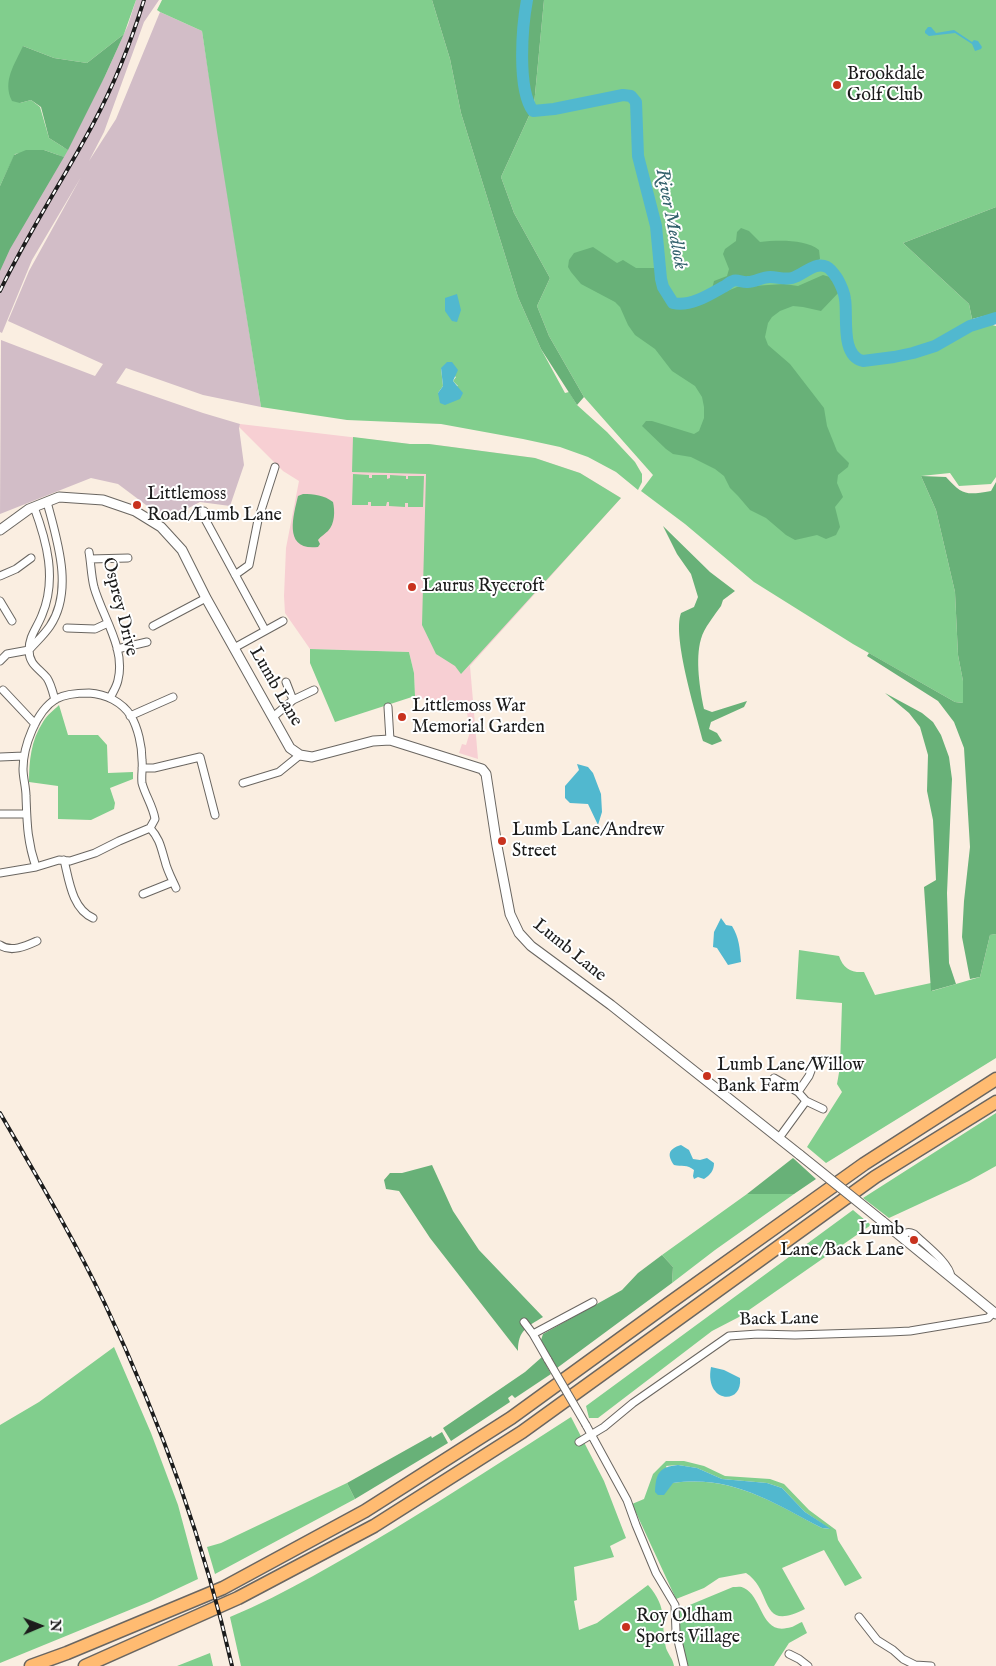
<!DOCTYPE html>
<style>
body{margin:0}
#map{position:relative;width:996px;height:1666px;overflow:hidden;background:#faeee1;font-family:"IM FELL English",serif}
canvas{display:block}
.north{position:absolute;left:15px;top:1601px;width:50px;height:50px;-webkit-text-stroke:4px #fff;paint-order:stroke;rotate:89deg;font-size:14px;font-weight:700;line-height:20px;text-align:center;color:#1c1c1c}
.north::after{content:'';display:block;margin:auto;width:18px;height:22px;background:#1c1c1c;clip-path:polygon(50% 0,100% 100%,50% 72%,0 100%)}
</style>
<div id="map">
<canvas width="996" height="1666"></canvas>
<div class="north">N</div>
</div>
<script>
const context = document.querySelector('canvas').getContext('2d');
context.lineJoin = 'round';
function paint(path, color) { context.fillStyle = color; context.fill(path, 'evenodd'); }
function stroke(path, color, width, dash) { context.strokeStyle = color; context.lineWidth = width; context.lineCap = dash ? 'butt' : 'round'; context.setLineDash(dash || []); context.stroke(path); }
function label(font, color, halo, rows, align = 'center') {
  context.font = font + ' "IM FELL English",serif'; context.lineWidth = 4; context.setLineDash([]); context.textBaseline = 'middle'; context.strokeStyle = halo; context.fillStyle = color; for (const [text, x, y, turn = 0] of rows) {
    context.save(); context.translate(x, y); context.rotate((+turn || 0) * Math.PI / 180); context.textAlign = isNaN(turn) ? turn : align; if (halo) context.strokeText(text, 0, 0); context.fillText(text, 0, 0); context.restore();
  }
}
const built = new Path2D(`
 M240 424 410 444H429L535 458 580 473 621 498 470 666 478 759 459 753 462 744 466 745 470 732 467 712 415 696 414 673 409 652 310 649 285 613 284 596 286 548 299 481 283 471 239 427Z`);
const industrial = new Path2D(`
 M136 0H159L144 22 104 132 89 161 116 119 160 12 202 31 261 407 203 395 126 368 116 383 203 413 240 424 239 428 244 465 230 506 200 502 166 520 118 484 91 478 0 514 1 340 95 376 103 364 8 321 29 271 81 177 32 260 2 333 0 332V258L105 76 128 25Z`);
const green = new Path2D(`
 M0 0H136L124 34 87 63 54 58 23 46 20 103 31 100 40 107 49 138 68 150 64 157 44 150 15 154 0 186Z
 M162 0H432L450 59 461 113 518 297 541 349 565 393 569 392 577 405 607 432 635 462 642 474V482L638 490 616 472 588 457 560 447 523 439 441 424 347 420 261 407 217 132 202 31 160 12 157 10ZM441 368 456 377 453 381 458 386 438 393 443 386Z
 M544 0H996V207L903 243 969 304 972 319 996 326V477L991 484 959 486 950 473 921 476 936 510 955 592 958 655 963 681V703L955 702 853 644 754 582 685 524 641 491 653 475 584 397 549 336 537 306 550 278 514 213 501 177 534 105Z
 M353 437 410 444H429L535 458 580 473 621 498 461 674 455 666 436 654 422 625 426 474 352 472Z
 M353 474 369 475V478H372V475H387V479L390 478V475L406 476V479H408V476H424L423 507H408V503H405V507L389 506V502H387L386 506H371V502H368V505H352Z
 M310 649 409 652 414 673 415 696 335 722 310 663Z
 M59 705 68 735H98L107 745 108 773 133 772V779L110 788 115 803 114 809 91 820 58 819V786L29 782C29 761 31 740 43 722 47 715 54 710 59 705Z
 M996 934V1058L826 1163 807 1147 842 1092 837 1084 840 1067 842 1003 796 999 799 950 839 956C843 968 851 973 864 972L875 995 931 983 932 991 980 977 990 935Z
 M996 1113V1166L969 1181 889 1218 863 1198Z
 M747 1194H794L715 1250 672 1283 673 1267 662 1255Z
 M853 1210 871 1225 739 1317 712 1331 598 1418H589L586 1406Z
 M114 1347 151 1433 178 1505 198 1579 149 1602 0 1663V1425L39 1402Z
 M571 1417 604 1481 626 1538 610 1546 614 1557 574 1567 577 1600 574 1601 579 1630 597 1623 648 1585C669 1609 660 1621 666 1648 668 1654 673 1659 674 1666H241L230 1617C287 1593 340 1561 394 1529 453 1493 512 1455 571 1417Z
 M666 1461H684L704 1466 725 1476 770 1479 784 1484 809 1510 836 1530 838 1540 862 1578 845 1586 824 1550 782 1568 805 1609C758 1633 774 1591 746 1573L719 1578 704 1588 676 1599 632 1504 644 1499 653 1474ZM678 1465 697 1468 722 1479 767 1483 782 1488 805 1512 830 1529 822 1528C772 1502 732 1475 673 1483L666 1466Z
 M347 1483 355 1499 215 1574 207 1547 221 1543Z
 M733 1587C737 1587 741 1586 744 1588 762 1596 761 1634 787 1628 792 1628 797 1624 802 1622L807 1633 789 1643 774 1666H687L681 1646 677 1612 680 1609Z
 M210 1653 213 1666H177Z`);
const forest = new Path2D(`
 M432 0H544L534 105 501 177 514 213 550 278 537 306 549 336 584 397 577 405 541 349 518 297 461 113 450 59Z
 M124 34 105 76 68 150 49 138 41 107 31 100 20 103 12 101C2 81 15 64 23 46L54 58 87 63Z
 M26 150H44L64 157 10 249 0 271V186L14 155Z
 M996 207V313L972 319 969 304 903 243Z
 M741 228 749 231 760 242C777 240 806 239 819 250L820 259 794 273 765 276 750 280 734 278 712 289 714 281 727 276 729 269 723 254 725 249 736 241 737 232Z
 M593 247 617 263 623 260 636 268H655L660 289 670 304 675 308 689 307 737 287 784 284 798 286 823 275 830 277 836 283 841 290 821 311 803 307 793 306 780 311 772 317 768 323 765 337 768 345 790 364 824 408 827 426 837 451 849 463 848 467 838 475 837 483 843 497 835 507 840 527 836 535 826 539 817 535 795 540 786 535 766 518 750 510 738 496 730 488 724 476 715 469 691 457 673 454 666 449 642 426 646 421H652L694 434 699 431 704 418V407L702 397 695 386 672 371 655 349 635 335 628 325 620 307 615 302 581 284 571 272 568 267 569 260 574 253Z
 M921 476 946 477C963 496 967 495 991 491L996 482V934L990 935 980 977 970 979 962 937 964 901 970 847 964 748 954 722 938 701 867 656 869 653 955 702 963 703V681L958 655 955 592 936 510Z
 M303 494C314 494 324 495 333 502 335 511 335 524 328 531 325 534 321 536 318 540L320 544 318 547C283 551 293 517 298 496Z
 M663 526 710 572 735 591 723 600 721 606C714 616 704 628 701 639 695 659 700 690 704 709L712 712 747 701 744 707 711 722 709 729 717 733 722 741 712 745 703 741C696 713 672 637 681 613L694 607 698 597 691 574 677 554Z
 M885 693 922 713 933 722 941 735 949 757 952 779 947 893 948 926 949 963 956 984 931 991 924 887 936 880 933 820 927 791 928 755 920 727 909 713Z
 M793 1158 816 1179 794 1194H747Z
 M432 1165 453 1211 479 1250 543 1317C527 1327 518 1330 518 1351L430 1238 399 1191 386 1189 384 1180 390 1173H402Z
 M662 1255 673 1267 672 1283 557 1368 541 1340 543 1334 622 1290 638 1273Z
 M542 1357 551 1374 515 1398 512 1395 508 1398 510 1402 451 1441 443 1428 525 1372Z
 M442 1432 448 1443 355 1499 347 1483 431 1436 432 1438Z`);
const water = new Path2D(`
 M928 27H931L936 33 954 30 972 42 974 40 978 41 982 47 981 49 975 51 972 44 955 33 929 36 925 33V31Z
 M457 294 461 310 457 322 452 321 445 311V298Z
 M447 362H452L458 370 453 381 463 393 460 399 445 405 440 403 438 393 443 386 441 368Z
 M577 764 588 767 593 773 601 794 602 812 598 825 588 804 570 803 565 798V786L579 770Z
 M721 918 726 925 732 926C739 937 740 949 741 962L728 965 717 948 713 947 714 932Z
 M681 1145 689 1150 693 1159 700 1160 707 1158 714 1163C714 1171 710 1175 704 1179L698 1177 694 1179 693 1176 694 1170C687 1164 682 1167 674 1165 667 1155 668 1149 681 1145Z
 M711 1367 724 1370 740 1378C743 1406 704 1403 711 1367Z
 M678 1465 697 1468 722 1479 767 1483 782 1488 805 1512 831 1529 822 1528C771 1502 733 1475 673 1483L664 1495H658L655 1492C656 1473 659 1467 678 1465Z`);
const river = new Path2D(`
 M527 0C522 27 517 89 533 111L554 109 623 95 631 96 636 102 638 156 656 226 661 279 663 287 673 303C690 307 709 295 723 287 726 286 729 282 733 281 737 279 743 283 748 282 755 282 762 277 770 277 778 277 784 280 792 278 804 275 814 261 827 267 831 269 834 274 837 278 841 285 844 291 845 299 848 315 840 356 863 361L894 357 913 353 935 346 970 326 996 318`);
const minor = new Path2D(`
 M34 507C47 542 57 579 42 615 37 628 29 636 29 650 29 665 39 668 47 678 51 684 53 693 55 700
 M204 511 205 519 265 630
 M89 552C91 563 91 575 94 587 102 616 126 648 118 680 117 686 113 692 110 698
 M90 559 128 558
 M235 575 249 565 258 520 275 467
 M0 576 16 569 31 558
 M0 601 12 621
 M153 626 206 598
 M67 628 95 629 108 623
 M234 648 283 621
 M117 649 147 642
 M29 650C36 642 44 635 50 626 74 590 57 540 47 502
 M0 661 7 654 29 650
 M286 682 293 700
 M3 690 35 724
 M388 707 390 740
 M130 716 173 697
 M273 717 293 700 314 690
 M0 757 24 756
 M142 768H154L200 757 215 815
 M243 783 279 772 300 755
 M0 814H26
 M150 828C160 839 161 848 165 861 167 870 172 879 176 888
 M64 860C69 880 72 909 93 918
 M0 873 36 867 59 860 70 861 95 853 119 841 150 828 155 819C153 806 145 795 142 783 141 775 143 768 142 760 142 746 138 728 131 716 122 702 106 694 89 693 78 693 65 694 56 699 36 711 23 747 23 769 23 778 26 787 26 796 27 822 27 841 36 867
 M143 894 173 882
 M0 945C11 953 26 946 37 941
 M774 1078 798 1092
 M806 1101 798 1092 809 1076 814 1063
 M779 1138 806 1101 823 1109
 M902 1237C905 1232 908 1231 914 1234 924 1244 950 1263 951 1277
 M524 1322 533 1334 548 1360
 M533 1334 593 1302
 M586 1425 627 1500 636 1525 656 1573 675 1605 676 1632 684 1666
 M579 1442 604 1427 633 1403 729 1336 758 1334 795 1335 890 1332 910 1331 988 1318 994 1312
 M859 1617 877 1640 893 1650 903 1659 915 1665 931 1666
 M789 1654 799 1659 808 1666`);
const tertiary = new Path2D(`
 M0 530 29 509 59 497 103 500 135 511 161 527 182 550 206 598 290 748 300 755 312 757 373 741 390 740 482 769 486 774 497 846 510 914 519 933 531 946 611 1005 800 1155
 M882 1221 996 1314`);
const motorway = new Path2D(`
 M31 1666 67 1653 223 1588 365 1511 511 1418 668 1304 864 1164 996 1079
 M85 1666 238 1598 374 1526 522 1432 875 1177 996 1102`);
const rail = new Path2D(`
 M0 291C28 233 63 180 93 124 114 85 131 42 144 0
 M0 1113C36 1175 73 1237 104 1302 159 1418 204 1541 232 1666`);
const minorBridge = new Path2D(`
 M548 1360 586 1425`);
const tertiaryBridge = new Path2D(`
 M800 1155 882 1221`);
const markers = [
 [837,85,5,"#c8321e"],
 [137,505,5,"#c8321e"],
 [412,587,5,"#c8321e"],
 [402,717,5,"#c8321e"],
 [502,841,5,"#c8321e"],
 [707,1076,5,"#c8321e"],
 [914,1240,5,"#c8321e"],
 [626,1627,5,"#c8321e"]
];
const poiNames = [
 ["Brookdale",847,75],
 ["Golf Club",847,96],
 ["Littlemoss",147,495],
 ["Road/Lumb Lane",147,516],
 ["Laurus Ryecroft",422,587],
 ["Littlemoss War",412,707],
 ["Memorial Garden",412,728],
 ["Lumb Lane/Andrew",512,831],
 ["Street",512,852],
 ["Lumb Lane/Willow",717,1066],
 ["Bank Farm",717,1087],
 ["Lumb",904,1230,"right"],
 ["Lane/Back Lane",904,1251,"right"],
 ["Roy Oldham",636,1617],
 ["Sports Village",636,1638]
];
const streetNames = [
 ["Osprey Drive",119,607,76],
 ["Lumb Lane",275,687,60],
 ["Lumb Lane",569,951,39],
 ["Back Lane",779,1320,-1]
];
const waterNames = [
 ["River Medlock",670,219,79]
];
paint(built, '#f7cfd3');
paint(industrial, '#d2bdc7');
paint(green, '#81ce8d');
paint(forest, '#68b178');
paint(water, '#51b8cf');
stroke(river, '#51b8cf', 12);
stroke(minor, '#6a6661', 9);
stroke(tertiary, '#6a6661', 11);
stroke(motorway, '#6a6661', 15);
stroke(minor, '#fff', 7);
stroke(tertiary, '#fff', 9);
stroke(motorway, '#ffbb71', 12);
stroke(rail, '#1c1c1c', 4);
stroke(rail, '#fff', 2, [5.5]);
stroke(minorBridge, '#6a6661', 9, []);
stroke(tertiaryBridge, '#6a6661', 11, []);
stroke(minorBridge, '#fff', 7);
stroke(tertiaryBridge, '#fff', 9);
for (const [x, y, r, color] of markers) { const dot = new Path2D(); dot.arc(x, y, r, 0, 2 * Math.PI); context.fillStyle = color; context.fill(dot); stroke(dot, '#fff', 2); }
label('18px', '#1c1c1c', '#fff', poiNames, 'left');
label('18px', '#1c1c1c', '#fff', streetNames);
label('italic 19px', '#34626d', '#fff', waterNames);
</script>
